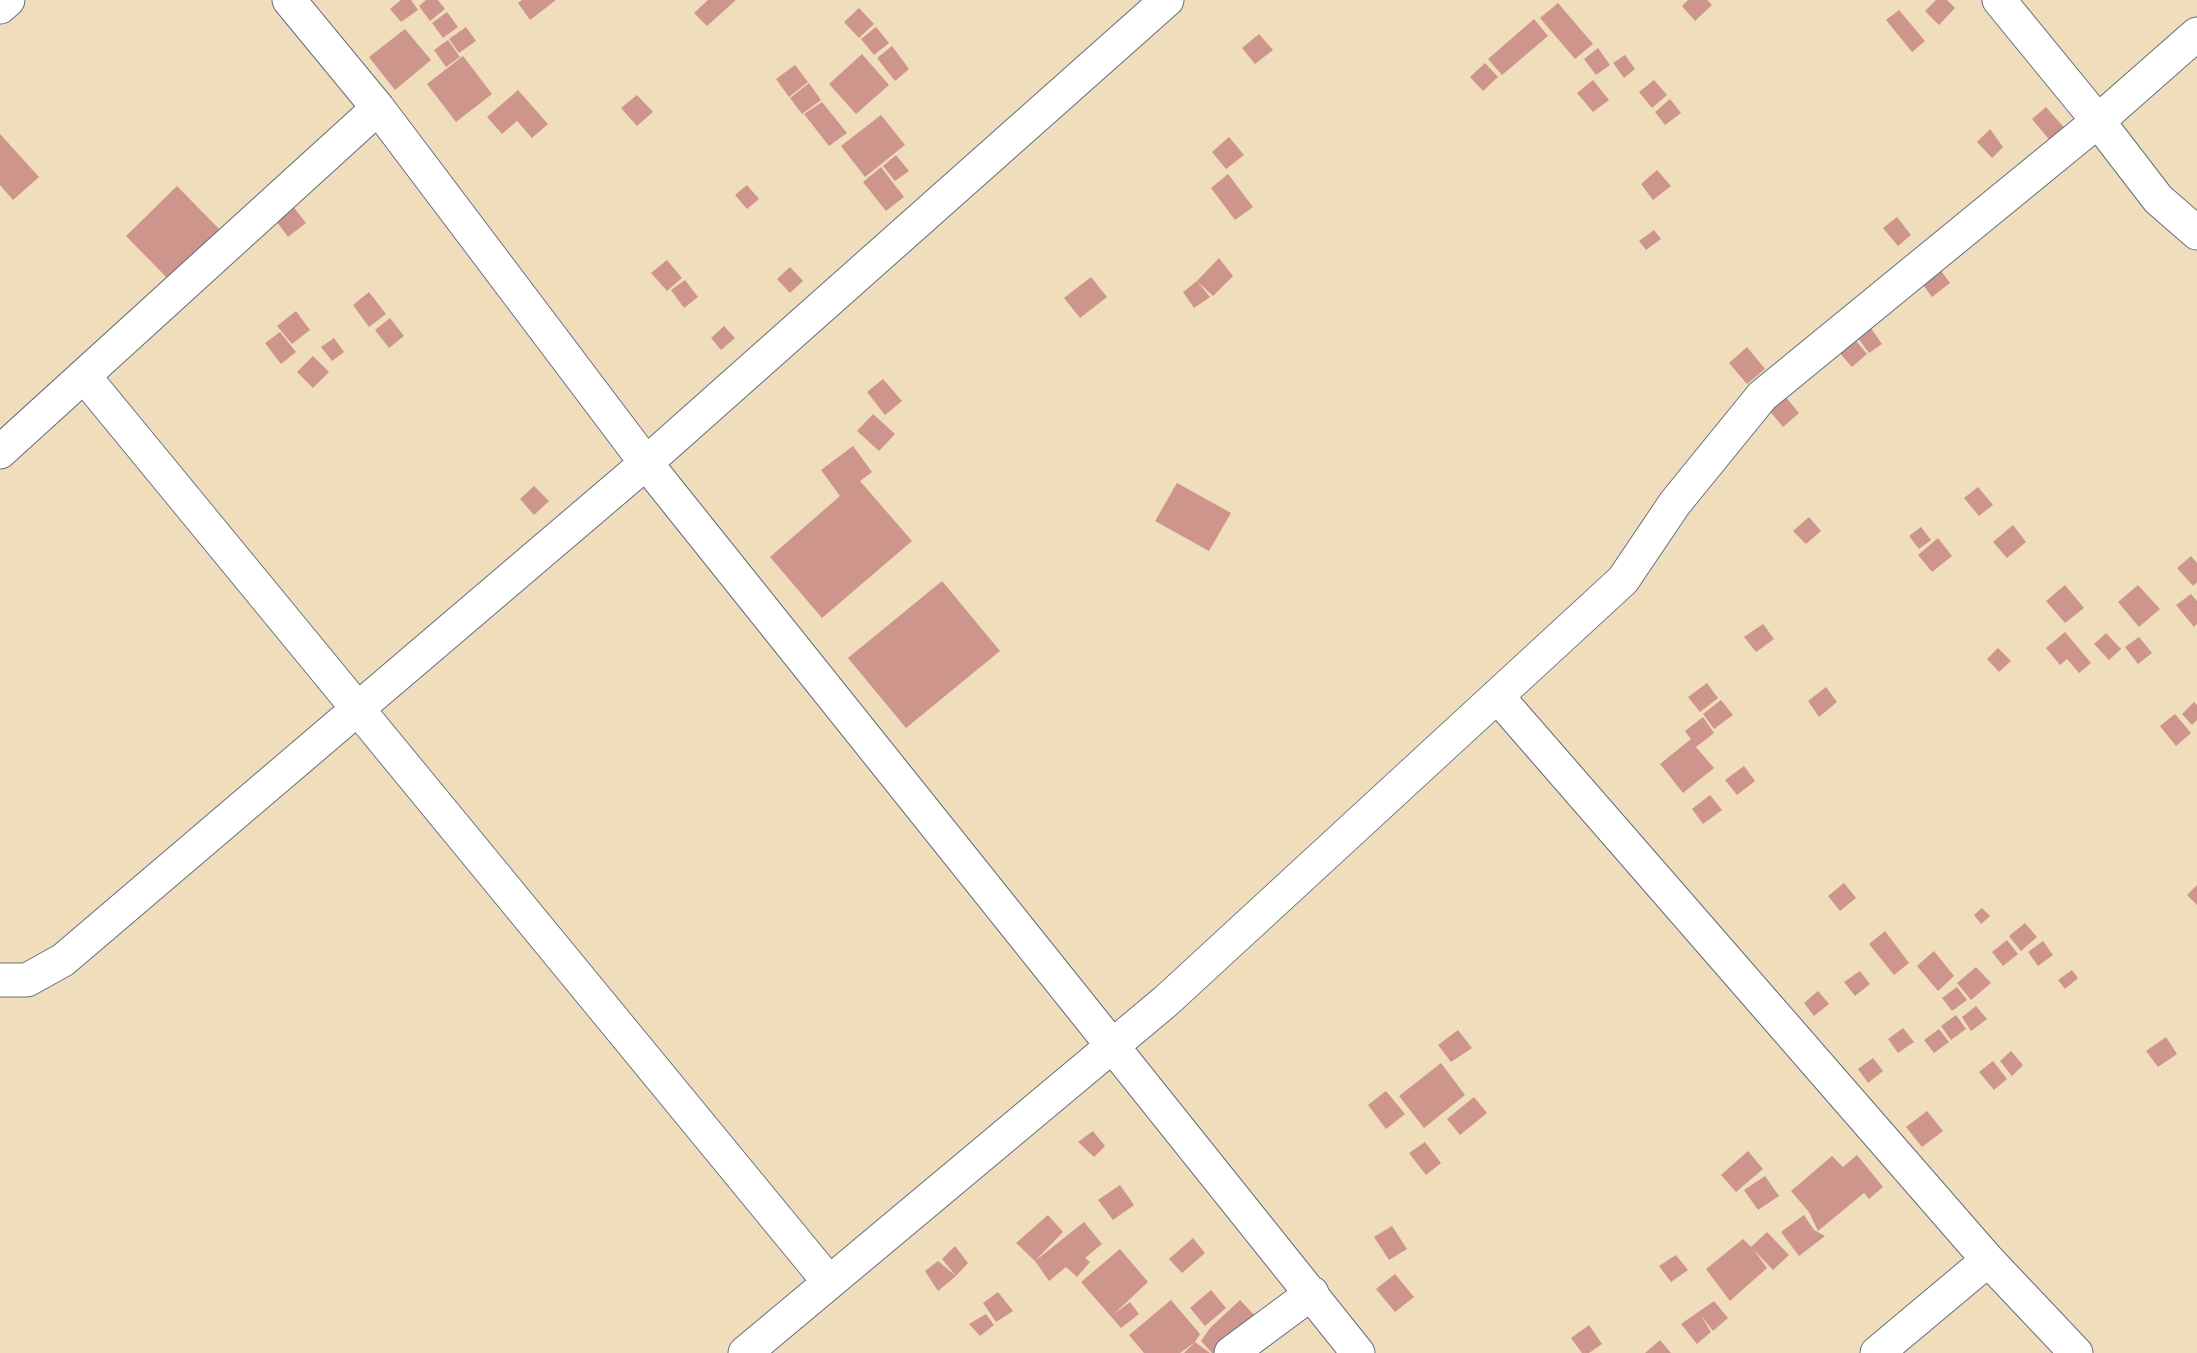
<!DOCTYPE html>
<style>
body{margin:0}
canvas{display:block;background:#f0ddbc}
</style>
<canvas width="2197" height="1353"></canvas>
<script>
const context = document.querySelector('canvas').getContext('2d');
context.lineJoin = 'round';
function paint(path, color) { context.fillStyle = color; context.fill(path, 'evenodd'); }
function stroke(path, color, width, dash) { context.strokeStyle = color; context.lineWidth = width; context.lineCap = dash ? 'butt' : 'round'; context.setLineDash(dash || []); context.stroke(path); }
const building = new Path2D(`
 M401 0H411L418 10 401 22 390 9Z
 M426 0H438L445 9 430 21 419 6Z
 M522 0H556L530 20 518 3Z
 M708 0H736L707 26 694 13Z
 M1688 0H1707L1712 5 1695 21 1682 6Z
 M1936 0H1947L1955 8 1939 25 1925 11Z
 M1558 3 1593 44 1575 59 1540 18Z
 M859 8 874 24 859 38 844 22Z
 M1899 10 1925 41 1912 52 1886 20Z
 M447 12 458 27 443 38 432 23Z
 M1534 19 1548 36 1502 75 1488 59Z
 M466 27 476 41 459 53 449 39Z
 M876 27 889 43 874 55 861 39Z
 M405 29 431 60 395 90 369 57Z
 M1259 34 1273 50 1255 64 1242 48Z
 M448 40 460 57 446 67 434 50Z
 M892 46 909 69 895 81 877 58Z
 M1598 48 1610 65 1596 75 1584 59Z
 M862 54 889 85 856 114 829 84Z
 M1625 55 1635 69 1624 78 1613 63Z
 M463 56 492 94 456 122 427 84Z
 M1485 63 1498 77 1483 91 1470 77Z
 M795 65 808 82 789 97 776 79Z
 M1593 80 1609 100 1593 112 1577 93Z
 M1654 80 1667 95 1652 108 1639 92Z
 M809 83 821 100 802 114 790 98Z
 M518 90 548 124 532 138 517 121 502 134 487 117Z
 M637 95 653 112 637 126 621 108Z
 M1670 99 1681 113 1665 125 1655 112Z
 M822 102 847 133 829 146 804 114Z
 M2046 107 2067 131 2052 143 2032 119Z
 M881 115 905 145 865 177 841 146Z
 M1990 129 2003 147 1992 158 1977 142Z
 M0 134 39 177 13 200 0 185Z
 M1229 137 1244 155 1226 169 1212 152Z
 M896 155 909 171 895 181 883 166Z
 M881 167 904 197 886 211 863 182Z
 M1657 170 1671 186 1653 200 1641 184Z
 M1228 174 1253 207 1235 220 1211 188Z
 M747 185 759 199 747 209 735 195Z
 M177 186 224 234 173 284 126 236Z
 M292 205 306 223 288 237 274 218Z
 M1897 217 1911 235 1898 246 1883 228Z
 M1654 230 1661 239 1646 250 1639 241Z
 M1219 258 1233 276 1213 296 1197 281Z
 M667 260 682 278 667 291 651 273Z
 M1936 264 1950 283 1932 297 1918 278Z
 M790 267 803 281 790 293 777 279Z
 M1091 277 1107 297 1080 318 1064 298Z
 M685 280 698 297 684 308 671 290Z
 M1197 281 1210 297 1194 308 1183 292Z
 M369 292 386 314 369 327 353 305Z
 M296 311 310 330 292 344 277 326Z
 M390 318 404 336 389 348 375 330Z
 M1868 324 1882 344 1869 353 1854 333Z
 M724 326 735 338 721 350 711 338Z
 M280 332 296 352 281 364 265 343Z
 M1853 337 1867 354 1852 367 1837 350Z
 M334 338 344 352 332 361 321 347Z
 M1747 347 1765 369 1747 384 1729 363Z
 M313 356 329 372 313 388 297 372Z
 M883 379 902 401 885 415 867 392Z
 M1784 395 1799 413 1783 427 1768 409Z
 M873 414 895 434 879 451 857 431Z
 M853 446 872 472 860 481 912 541 822 618 770 557 840 496 821 470Z
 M1177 483 1231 513 1209 551 1155 521Z
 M534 486 549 501 534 515 520 499Z
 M1978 487 1993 505 1979 516 1964 498Z
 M1809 517 1821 531 1806 544 1793 531Z
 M2013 525 2026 542 2007 558 1993 542Z
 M1921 527 1931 540 1919 549 1909 536Z
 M1938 538 1952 556 1932 572 1918 555Z
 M2191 556 2197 563V582L2193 586 2177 568Z
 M942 581 1000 651 906 728 848 658Z
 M2065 585 2084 608 2065 623 2046 601Z
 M2138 585 2160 609 2139 627 2118 602Z
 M2191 594 2197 601V624L2194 627 2176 605Z
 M1763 624 1774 639 1756 652 1744 637Z
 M2065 632 2091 663 2079 673 2067 659 2060 665 2046 648Z
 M2106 633 2121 649 2109 660 2094 644Z
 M2139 637 2152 653 2138 664 2125 647Z
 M1998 648 2011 661 1999 672 1987 659Z
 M1707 683 1718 698 1700 712 1688 697Z
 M1826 687 1837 702 1819 717 1808 701Z
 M1721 700 1733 715 1714 729 1703 714Z
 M2194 702 2197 705V720L2192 725 2182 714Z
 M2175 714 2191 733 2176 746 2160 726Z
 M1703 717 1714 733 1696 747 1714 768 1683 793 1660 764 1691 739 1685 731Z
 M1744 766 1755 781 1737 795 1725 780Z
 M1710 795 1722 810 1703 824 1692 809Z
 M1844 883 1856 898 1840 911 1828 896Z
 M2197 885V905L2187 895Z
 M1982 908 1990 916 1981 924 1974 915Z
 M2025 923 2037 937 2021 951 2009 936Z
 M1885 931 1909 963 1894 975 1869 944Z
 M2007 940 2018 954 2003 966 1992 952Z
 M2043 941 2053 955 2038 966 2028 952Z
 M1934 951 1954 976 1938 991 1917 966Z
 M1976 967 1991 983 1971 1000 1957 983Z
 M2072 970 2078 978 2065 989 2058 980Z
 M1860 971 1870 984 1855 996 1844 982Z
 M1957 987 1967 1000 1952 1011 1942 998Z
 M1818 991 1829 1004 1814 1016 1804 1003Z
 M1976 1006 1987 1019 1971 1031 1962 1017Z
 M1956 1015 1966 1029 1951 1040 1941 1026Z
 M1903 1028 1914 1042 1898 1053 1888 1039Z
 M1939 1029 1949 1042 1934 1053 1924 1040Z
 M1458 1030 1472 1048 1451 1062 1438 1045Z
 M2166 1037 2177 1054 2158 1067 2146 1051Z
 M2011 1051 2023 1065 2012 1076 2000 1061Z
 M1873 1058 1883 1071 1868 1083 1858 1069Z
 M1993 1061 2007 1079 1994 1090 1979 1072Z
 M1441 1063 1465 1095 1424 1128 1399 1096Z
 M1386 1091 1405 1114 1386 1129 1368 1105Z
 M1474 1097 1487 1113 1460 1135 1447 1119Z
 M1927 1111 1943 1131 1922 1147 1906 1127Z
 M1093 1131 1105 1146 1094 1157 1078 1142Z
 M1425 1142 1441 1163 1426 1175 1409 1153Z
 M1748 1151 1763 1169 1736 1192 1721 1175Z
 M1857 1155 1883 1187 1869 1199 1864 1193 1818 1231 1809 1212 1791 1191 1832 1156 1843 1167Z
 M1765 1176 1779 1196 1758 1210 1744 1190Z
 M1120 1185 1134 1205 1113 1220 1098 1200Z
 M1048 1215 1063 1232 1035 1261 1016 1243Z
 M1804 1215 1814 1230 1825 1236 1799 1256 1781 1232Z
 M1084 1222 1102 1244 1085 1258 1090 1262 1077 1277 1066 1267 1049 1281 1035 1261Z
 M1392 1226 1407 1249 1389 1260 1374 1237Z
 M1767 1232 1789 1255 1773 1270 1753 1249 1767 1268 1730 1301 1706 1269 1743 1239 1751 1247Z
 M1193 1238 1205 1253 1182 1273 1169 1259Z
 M955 1246 968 1263 956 1276 942 1259Z
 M1120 1249 1148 1282 1114 1314 1130 1302 1139 1314 1121 1328 1081 1282Z
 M1676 1255 1688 1270 1671 1282 1659 1266Z
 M938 1261 956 1276 938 1291 925 1271Z
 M1395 1274 1414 1297 1395 1312 1376 1289Z
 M1211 1290 1226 1308 1205 1326 1190 1308Z
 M998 1292 1013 1311 996 1322 983 1303Z
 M1171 1300 1200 1334 1195 1342 1180 1353H1144L1129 1335Z
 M1240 1300 1257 1318 1261 1352 1212 1353 1201 1341 1210 1328Z
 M1714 1301 1728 1318 1713 1331 1700 1314 1711 1332 1697 1344 1681 1324Z
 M986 1314 994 1325 980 1336 969 1324Z
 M1589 1325 1602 1344 1589 1353H1582L1571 1338Z
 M1660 1340 1671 1353H1645Z
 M1195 1342 1210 1353H1184Z`);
const minor = new Path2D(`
 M289 0 378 108 646 463 1358 1353
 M1999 0 2098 121 2158 199 2197 233
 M0 7 8 0
 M84 376 829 1282
 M0 452 378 108
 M1497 696 1988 1260 2076 1353
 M0 980H27L63 960 646 463 1167 0
 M745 1353 1166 1001 1623 580 1675 503 1762 396 2098 121 2197 34
 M1231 1353 1312 1293
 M1877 1353 1988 1260`);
paint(building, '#cd958c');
stroke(minor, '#666c7f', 35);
stroke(minor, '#fff', 33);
</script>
